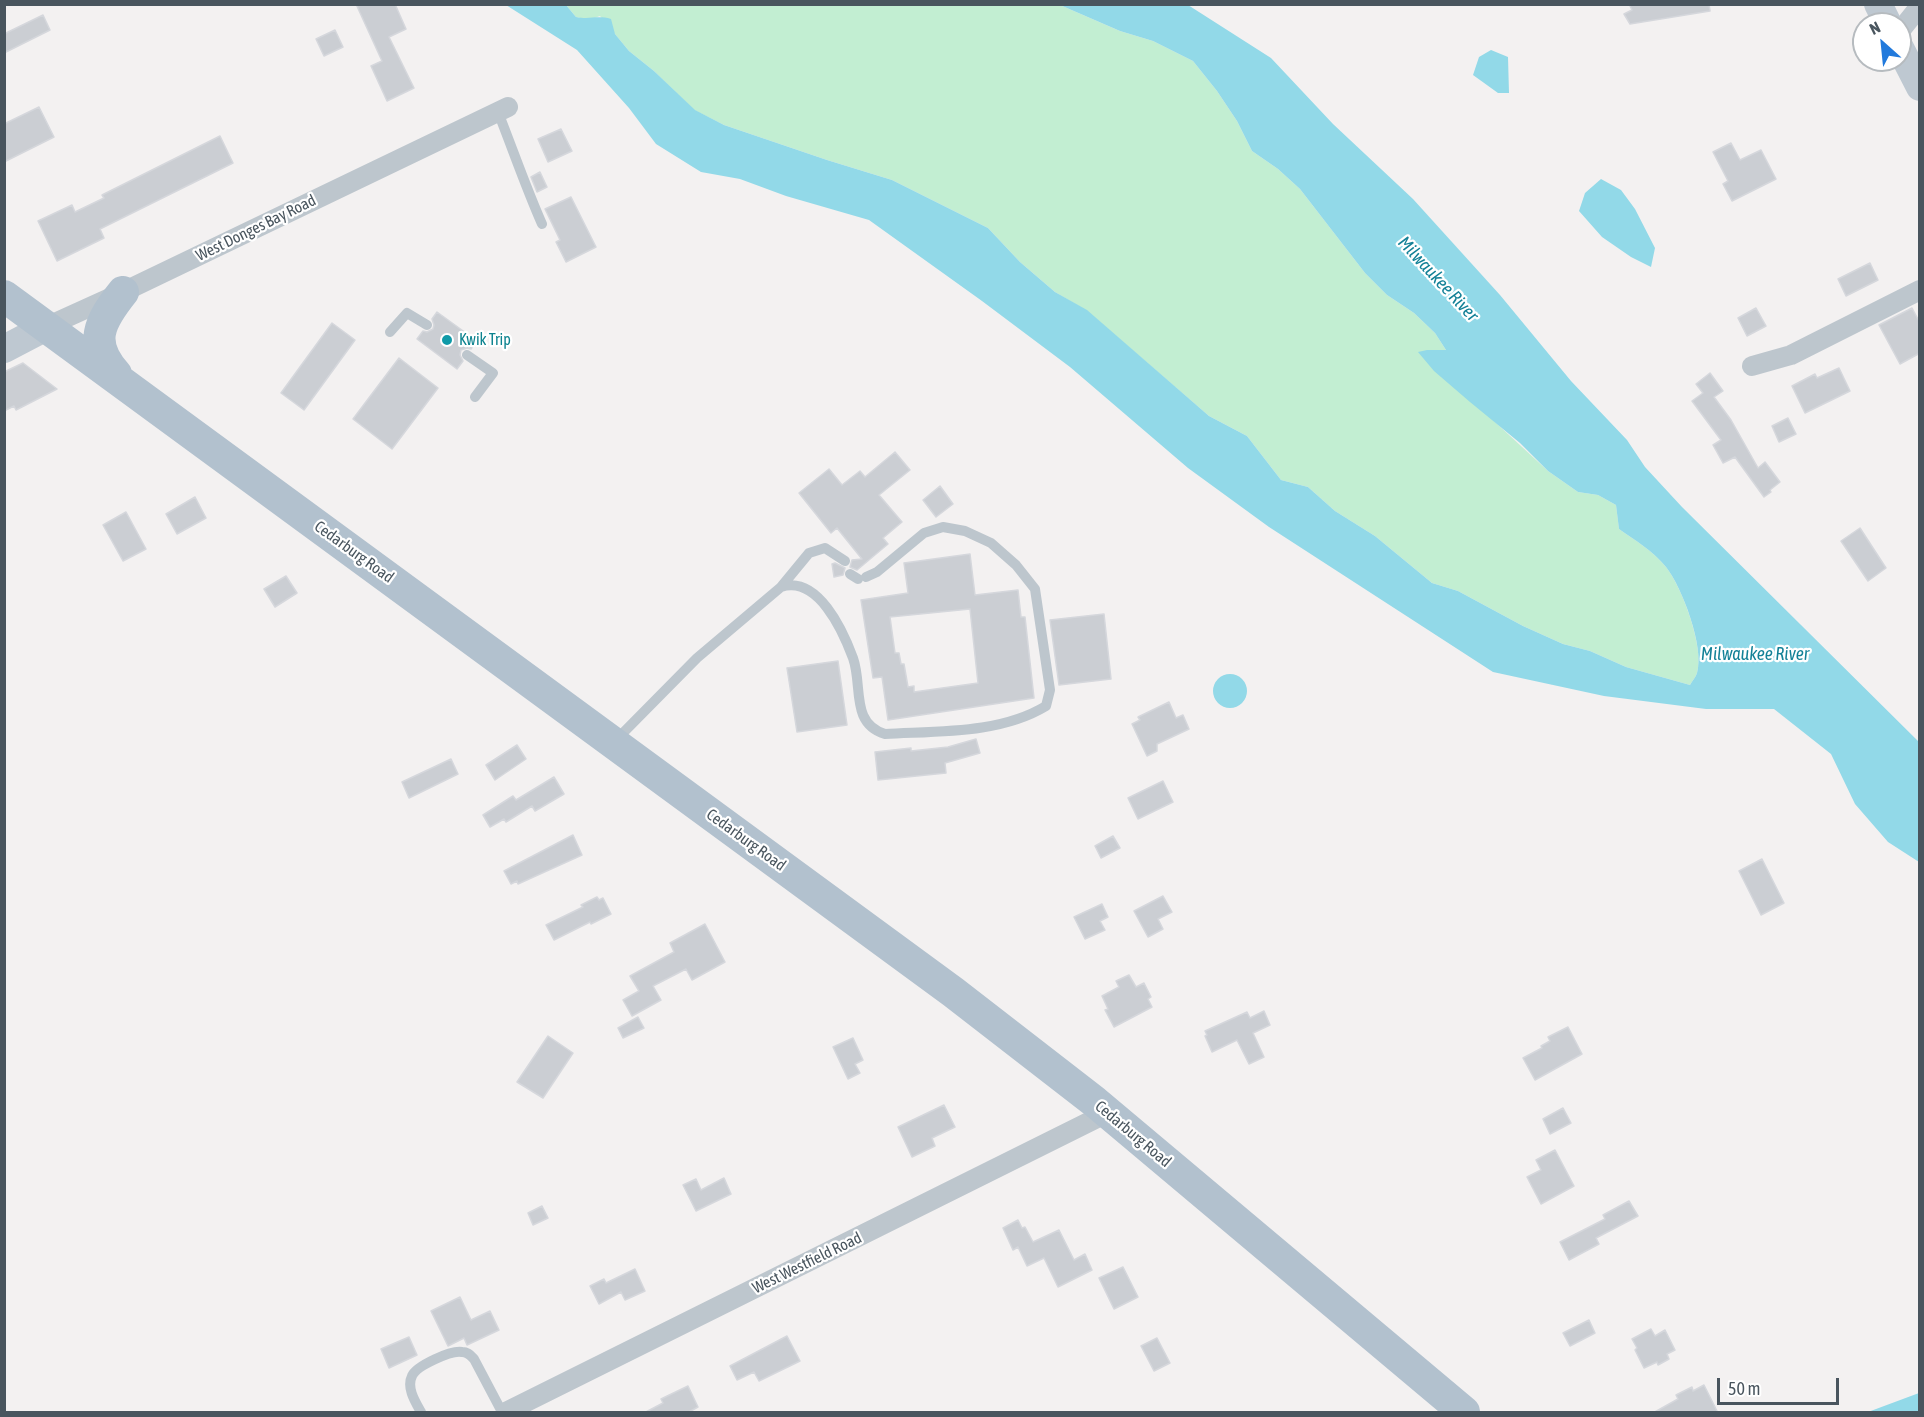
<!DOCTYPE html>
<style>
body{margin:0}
#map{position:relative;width:1924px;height:1417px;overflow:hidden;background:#f3f1f1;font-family:"Asap Condensed",sans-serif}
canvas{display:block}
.frame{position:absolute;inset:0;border:6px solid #49555e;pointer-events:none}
.north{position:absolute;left:1852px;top:12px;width:60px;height:60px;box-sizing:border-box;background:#fff;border:2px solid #b6bbbf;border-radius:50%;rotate:333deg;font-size:16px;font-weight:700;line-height:24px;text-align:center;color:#49555e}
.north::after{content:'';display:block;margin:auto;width:21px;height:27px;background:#227adc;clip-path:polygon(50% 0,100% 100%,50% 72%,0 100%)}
.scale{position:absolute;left:1717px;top:1378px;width:122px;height:27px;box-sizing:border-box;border:3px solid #49555e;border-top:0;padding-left:8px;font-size:18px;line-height:21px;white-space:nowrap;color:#49555e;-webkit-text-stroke:4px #fff;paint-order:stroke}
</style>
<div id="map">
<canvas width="1924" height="1417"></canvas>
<div class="frame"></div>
<div class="north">N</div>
<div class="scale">50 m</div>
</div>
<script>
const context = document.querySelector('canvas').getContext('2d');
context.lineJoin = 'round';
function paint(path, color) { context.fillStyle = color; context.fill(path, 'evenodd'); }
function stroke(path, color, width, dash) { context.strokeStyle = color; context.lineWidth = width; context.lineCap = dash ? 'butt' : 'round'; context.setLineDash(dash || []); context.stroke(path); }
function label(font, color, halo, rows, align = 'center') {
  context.font = font + ' "Asap Condensed",sans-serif'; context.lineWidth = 4.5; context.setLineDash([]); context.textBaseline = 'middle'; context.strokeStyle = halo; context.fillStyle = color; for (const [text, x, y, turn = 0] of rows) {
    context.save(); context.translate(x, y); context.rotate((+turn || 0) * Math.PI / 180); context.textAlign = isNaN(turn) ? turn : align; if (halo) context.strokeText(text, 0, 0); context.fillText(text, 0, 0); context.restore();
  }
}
const green = new Path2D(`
 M566 5H1060L1120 31 1153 41 1193 61 1217 91 1237 121 1252 151 1278 169 1300 189 1365 273 1387 295 1414 313 1435 333 1446 350H1427L1495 422 1548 471 1578 492 1598 495 1616 505 1619 529C1636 541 1653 551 1666 567 1682 587 1705 649 1697 673 1696 677 1692 681 1690 685L1626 667 1590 651 1563 644 1523 626 1458 591 1432 583 1375 536 1335 511 1308 487 1281 480 1247 436 1209 416 1087 311 1055 292 1020 262 988 228 892 180 827 160 724 125 694 110 654 71 629 51 600 16 589 20 576 17Z`);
const water = new Path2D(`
 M506 5H566L576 17C590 20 597 15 611 19L615 34 629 51 654 71 695 110 724 125 827 160 892 180 988 228 1020 262 1055 292 1087 310 1209 416 1247 436 1281 480 1308 487 1335 511 1375 536 1432 583 1458 591 1523 626 1563 644 1590 651 1626 667 1690 685C1692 681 1696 677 1697 673 1705 648 1682 587 1666 567 1653 551 1636 541 1619 529L1616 505 1598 495 1578 492 1548 471 1520 443 1470 402 1434 371 1418 352 1427 350H1446L1435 333 1414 313 1387 295 1365 273 1300 189 1278 169 1252 151 1237 121 1217 91 1193 61 1153 41 1120 31 1060 5H1188L1271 58 1333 124 1413 199 1500 295 1571 381 1627 440 1645 467 1682 507 1919 742V862L1888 842 1855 804 1831 754 1774 709H1706L1604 696 1493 672 1269 527 1188 468 1070 367 982 301 869 220 786 196 740 179 701 172 656 144 629 108 577 50Z
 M1491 50 1508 57 1509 93H1498L1473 75 1479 57Z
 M1601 179 1621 190 1635 209 1655 248 1651 267 1631 257 1602 237 1579 211 1585 193Z
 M1213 691a17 17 0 1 1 34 0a17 17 0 1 1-34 0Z
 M1919 1393V1412H1868Z`);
const building = new Path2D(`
 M356 4H395L406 29 389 37 414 88 387 101 371 66 382 61Z
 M1629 4H1709L1710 11 1630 24 1624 14 1632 10Z
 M43 15 50 30 4 53V34Z
 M335 30 343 47 324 56 316 39Z
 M39 107 54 137 4 162V124Z
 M561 129 572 151 548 162 538 139Z
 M220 136 233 163 100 229 104 238 57 261 38 221 72 205 75 212 104 198 102 195Z
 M1731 143 1740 160 1761 150 1776 179 1732 201 1723 184 1728 181 1713 152Z
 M540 172 547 187 537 192 531 177Z
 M571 197 596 247 566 262 556 242 560 240 545 209Z
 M1870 263 1878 280 1846 296 1838 279Z
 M1756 308 1766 326 1747 336 1738 318Z
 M1912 308 1920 323V353L1900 364 1879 325Z
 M437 312 477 341 471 349 467 348 461 350 460 355 463 361 457 369 417 339 423 331 427 332 433 329 434 325 432 319Z
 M332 323 355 340 304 410 281 393Z
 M399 358 438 388 392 449 353 419Z
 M23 363 57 389 16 410 14 406 4 411V372Z
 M1839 368 1850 391 1805 413 1792 386 1815 374 1817 378Z
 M1710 373 1723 391 1714 397 1731 420 1758 468 1765 462 1780 482 1770 490 1771 492 1764 497 1735 457 1723 463 1713 445 1721 440 1692 401 1703 393 1696 384Z
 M1788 418 1796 434 1779 442 1772 426Z
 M895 452 910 470 879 495 902 522 883 538 888 544 857 570 850 567 852 560 862 559 837 528 831 533 799 493 829 469 842 485 860 471 865 477Z
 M940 486 953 504 936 517 923 500Z
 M195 497 206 518 177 534 166 514Z
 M126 512 146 549 123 561 103 525Z
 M1860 528 1886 568 1868 581 1841 541Z
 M970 554 975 595 1018 590 1021 617H1025L1034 698 888 720 882 677 873 678 861 600 908 593 904 563ZM970 609 978 683 914 692V686L908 687 904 664H901L899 653H895L890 617Z
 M835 563 845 568 843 575 834 577 832 564Z
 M286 576 297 593 275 607 264 589Z
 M1104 614 1111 679 1059 685 1050 620Z
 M838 661 847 725 797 732 787 668Z
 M1169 702 1176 718 1183 715 1189 729 1157 744V751L1147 756 1132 724 1140 720 1138 717Z
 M976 739 980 753 945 763 946 773 878 780 875 752 911 748V751L948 747Z
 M517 745 526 759 495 780 486 765Z
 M451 759 458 774 409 798 402 782Z
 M554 777 564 794 535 811 532 806 506 822 504 819 490 827 483 815 513 796 516 800Z
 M1163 781 1173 802 1138 819 1128 798Z
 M573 835 582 855 518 884 517 881 511 884 504 871Z
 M1113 836 1120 848 1101 858 1095 846Z
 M1762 859 1784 903 1761 915 1739 871Z
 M1163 896 1172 912 1158 919 1163 929 1148 937 1134 911Z
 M597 897 599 900 603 898 611 914 591 924 590 922 554 940 546 925 583 907 581 905Z
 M1102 904 1108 917 1100 921 1105 930 1085 939 1074 917Z
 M705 924 725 962 692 980 686 969 653 986 661 1000 632 1016 623 1000 639 991 630 976 674 952 670 943Z
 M1129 975 1136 987 1144 983 1151 997 1148 999 1152 1007 1114 1027 1105 1010 1108 1009 1102 996 1119 987 1116 981Z
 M1264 1011 1270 1025 1253 1033 1264 1057 1249 1064 1237 1040 1212 1052 1205 1036 1207 1035 1205 1031 1247 1012 1250 1018Z
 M638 1017 644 1028 623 1038 618 1028Z
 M1568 1027 1582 1054 1535 1080 1523 1058 1542 1048 1541 1046 1550 1041 1548 1037Z
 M548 1036 573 1053 543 1098 517 1082Z
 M853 1038 863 1060 855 1064 860 1073 848 1079 833 1047Z
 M944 1105 955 1127 932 1138 935 1146 912 1157 898 1127Z
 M1563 1108 1571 1123 1550 1134 1543 1119Z
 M1555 1150 1574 1186 1541 1204 1527 1177 1541 1170 1536 1160Z
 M724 1178 731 1194 696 1211 683 1185 696 1179 701 1190Z
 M1629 1201 1638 1216 1596 1238 1599 1244 1569 1260 1560 1242 1605 1219 1603 1215Z
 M542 1206 548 1218 533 1225 528 1213Z
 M1018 1220 1022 1228 1025 1227 1033 1242 1059 1230 1074 1260 1085 1254 1092 1270 1058 1287 1044 1258 1027 1266 1018 1247 1013 1250 1003 1228Z
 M1123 1267 1138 1297 1114 1309 1099 1278Z
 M635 1269 645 1291 625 1300 621 1292 599 1304 590 1286 604 1279 606 1283Z
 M460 1297 471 1320 490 1311 499 1330 467 1345 464 1338 448 1346 431 1311Z
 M1589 1320 1595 1333 1570 1346 1563 1333Z
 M1651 1329 1655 1336 1665 1330 1675 1350 1667 1354 1669 1359 1658 1365 1657 1362 1644 1368 1635 1350 1637 1348 1632 1339Z
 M787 1336 800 1361 759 1381 754 1372 737 1380 730 1366Z
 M409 1337 417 1355 389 1368 381 1349Z
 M1157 1338 1170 1363 1154 1371 1141 1346Z
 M1704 1385 1718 1413H1653L1678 1399 1676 1395 1692 1387 1693 1391Z
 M688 1386 698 1407 687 1413H644L663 1403 661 1399Z`);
const lane = new Path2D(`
 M498 112C513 150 526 188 542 224
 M390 332 407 313 427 325
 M467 355 493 373 475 397
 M845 561 825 548 809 553 781 587C818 575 843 631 853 658 863 686 850 723 885 734 938 731 1000 734 1046 706L1050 690 1035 589 1016 565 991 543 965 531 943 527 924 533 877 572 866 577
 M850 574 858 579
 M616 740 697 658 781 587
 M421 1412C416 1403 406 1388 412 1376 416 1366 451 1350 462 1352 468 1352 470 1355 474 1359L502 1412`);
const street = new Path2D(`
 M1900 31 1920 6
 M48 326 123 292 508 107
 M1752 366 1791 355 1920 290
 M506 1412 1107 1113`);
const secondary = new Path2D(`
 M1878 4 1888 24
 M1900 48 1920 87
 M4 349 48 326`);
const primary = new Path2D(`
 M4 296 953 992 1095 1102 1464 1412
 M116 374C88 343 99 322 123 292`);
const markers = [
 [447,340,6,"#0f9aa8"]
];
const streetNames = [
 ["West Donges Bay Road",256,228,-26],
 ["Cedarburg Road",354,552,36],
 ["Cedarburg Road",746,840,36],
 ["Cedarburg Road",1133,1134,40],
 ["West Westfield Road",807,1263,-26]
];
const cultureNames = [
 ["Kwik Trip",459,340]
];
const waterNames = [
 ["Milwaukee River",1438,279,47],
 ["Milwaukee River",1755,654]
];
paint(green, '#c2eed2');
paint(water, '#92d9e8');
paint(building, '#cbced3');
stroke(building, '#d5d7dc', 1.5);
stroke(lane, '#bdc6cd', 10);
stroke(street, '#bdc6cd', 20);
stroke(secondary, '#bec8d1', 28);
stroke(primary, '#b2c1ce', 32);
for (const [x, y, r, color] of markers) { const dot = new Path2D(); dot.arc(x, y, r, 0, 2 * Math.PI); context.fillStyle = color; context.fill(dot); stroke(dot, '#fff', 2); }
label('16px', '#49555e', '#fff', streetNames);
label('16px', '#0d838f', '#fff', cultureNames, 'left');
label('italic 18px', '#138197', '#fff', waterNames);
</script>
